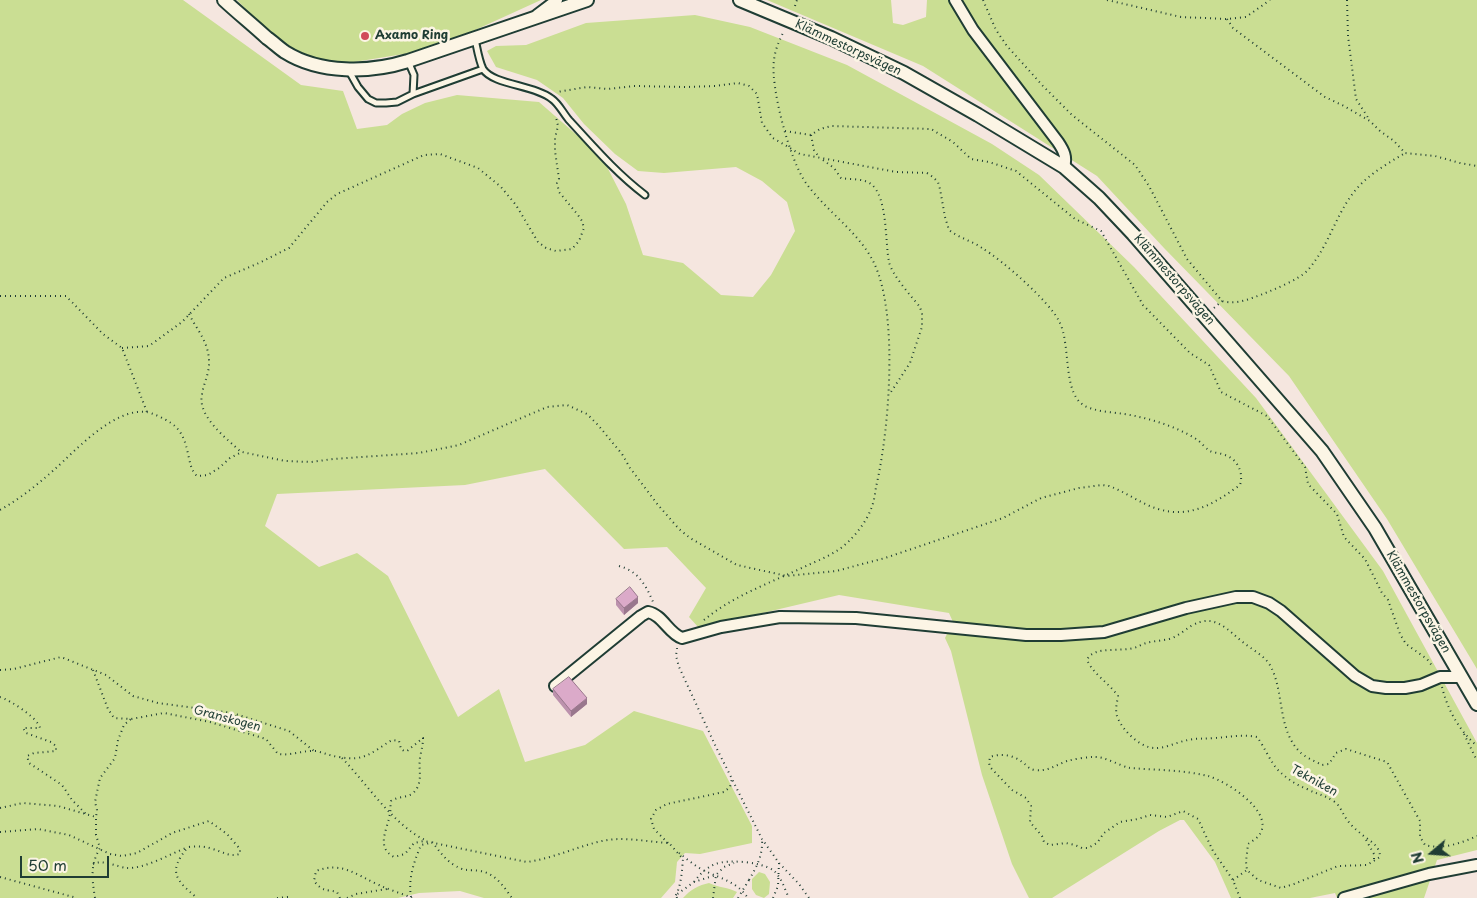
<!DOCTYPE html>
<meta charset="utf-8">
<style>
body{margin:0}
#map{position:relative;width:1477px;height:898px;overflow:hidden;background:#f5e6df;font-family:"Playpen Sans",sans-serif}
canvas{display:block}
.north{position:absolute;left:1407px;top:828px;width:50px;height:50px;-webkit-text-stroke:4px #fcf5e5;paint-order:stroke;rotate:252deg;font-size:14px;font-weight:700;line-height:20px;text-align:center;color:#1f3d34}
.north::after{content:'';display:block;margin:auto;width:18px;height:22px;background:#1f3d34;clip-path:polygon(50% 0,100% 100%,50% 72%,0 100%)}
.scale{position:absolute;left:20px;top:856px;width:89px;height:22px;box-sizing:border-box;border:2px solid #1f3d34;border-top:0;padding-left:6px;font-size:15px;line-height:18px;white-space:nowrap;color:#1f3d34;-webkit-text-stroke:4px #fcf5e5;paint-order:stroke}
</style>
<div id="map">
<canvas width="1477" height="898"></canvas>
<div class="north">N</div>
<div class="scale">50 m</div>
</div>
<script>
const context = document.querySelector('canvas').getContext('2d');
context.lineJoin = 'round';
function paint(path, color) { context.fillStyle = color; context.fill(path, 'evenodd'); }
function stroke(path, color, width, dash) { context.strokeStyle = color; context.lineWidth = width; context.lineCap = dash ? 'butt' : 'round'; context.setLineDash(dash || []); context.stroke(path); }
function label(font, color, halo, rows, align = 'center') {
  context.font = font + ' "Playpen Sans",sans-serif'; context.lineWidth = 5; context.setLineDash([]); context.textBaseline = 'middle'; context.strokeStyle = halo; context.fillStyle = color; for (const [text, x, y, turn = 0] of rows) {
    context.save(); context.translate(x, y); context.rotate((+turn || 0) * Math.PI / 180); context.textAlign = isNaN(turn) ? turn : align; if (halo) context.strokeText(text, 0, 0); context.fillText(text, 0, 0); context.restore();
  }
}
const green = new Path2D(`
 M0 0H183L301 85 343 91 357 129 387 125 402 114 425 103 457 95 539 102 602 157 626 204 643 255 683 263 721 295 753 297 771 275 795 231 787 202 762 181 736 167 664 173 638 171 615 154 584 124 563 98 537 80 496 67 487 51 496 46 526 45 586 23 695 15 750 27 847 65 992 144 1039 175 1134 267 1256 398 1383 571 1477 743V850L1437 860 1424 898H1337L1335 893 1310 898H1231L1215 862 1184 820H1180L1159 831 1052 898H1029L1012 864 982 775 951 651 945 638 953 622 949 613 839 595 699 628 689 617 706 588 667 547 624 549 545 469 465 485 277 494 265 526 319 567 357 553 388 576 458 717 499 689 525 762 585 745 634 711 703 731 752 826V843L700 854 685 853 677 862 675 882 661 898H484L460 891 419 893 398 898H0Z
 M237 0H541L473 31 410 53 348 63H329L305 57 277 41Z
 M767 0H891L893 23 903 25 926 17 927 0H1477V669L1387 519 1289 376 1164 248 1097 176 923 66Z
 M759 872 765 874 770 882 769 894 764 898 756 895 752 889V879Z
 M709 883C719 888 728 887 737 892L733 898H683C690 890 699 885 709 883Z`);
const path = new Path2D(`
 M983 0 996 30 1007 46 1043 86 1072 115 1135 165 1149 186 1187 259 1222 301C1237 305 1249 299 1263 294 1275 289 1298 280 1307 271 1328 248 1335 216 1354 192 1367 175 1387 164 1405 153
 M1107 0 1181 17 1227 19 1246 17 1270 0
 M1347 0 1348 36 1356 99 1369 119
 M795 6 797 0
 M1227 19 1233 28 1325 97 1344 106 1370 121 1380 131 1394 141 1405 153 1435 156 1460 163 1477 166
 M785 131 811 135 820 129 831 126 931 129 953 142 971 159 989 162 1016 171 1075 219 1101 231 1143 305 1190 353 1209 365 1221 392 1267 416 1305 467 1308 484 1337 514 1344 537 1365 559 1382 593 1388 600 1400 634 1406 644 1427 659 1433 667
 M811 135 814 150 819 157
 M823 160 834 168 841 178C851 180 863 178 871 184 888 197 885 243 889 262 892 275 911 296 920 307L922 314V327L910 363 889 395
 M0 296H66L103 334 122 348 147 412
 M1214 308 1222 301
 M189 314C197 330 208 341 209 360 210 372 204 382 202 394 197 416 226 438 241 452
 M122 348 149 346 182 322 224 278 259 263 289 248 327 202 337 194 424 155 440 154 478 168 501 187 516 205 538 242 546 248 556 251 572 249 579 241 584 228 582 221 578 215 559 192 557 183 559 179 555 151V138L558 126 556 117
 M0 510C21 498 37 485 55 469 76 450 114 408 146 412 153 413 165 419 171 423 192 437 185 466 197 476L208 475 219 468 230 458 242 452 285 461 311 462 333 459 419 453 459 445 547 407 567 405 587 414 598 425 622 454 630 468 658 505 679 529 690 538 737 565 787 576 836 571 885 558 1003 518 1041 498 1079 488 1102 485 1109 486C1126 492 1141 504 1158 509 1191 519 1215 503 1240 485 1244 472 1237 459 1225 455 1220 453 1214 453 1210 451 1205 448 1201 442 1196 439 1185 432 1173 427 1161 423 1149 419 1137 416 1124 414 1112 412 1099 412 1087 407 1061 396 1072 345 1059 321 1049 301 1002 260 982 248 972 241 959 238 949 230L945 217 940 189 938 182 933 177 927 173 896 172 800 154 773 138 762 123 757 94 749 86 738 83 715 86 686 87 634 86 608 89 587 87 557 92
 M619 566C638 571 646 585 653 602
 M704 620C734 595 773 582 808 565 822 559 839 552 850 540 858 532 867 520 871 509 874 502 875 494 876 487 889 432 899 315 874 263 859 232 826 211 806 183 790 161 770 87 774 60 775 50 779 41 784 31
 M677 648 676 656 679 667 716 747 762 839 779 863 799 884 809 898
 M0 670 14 669 61 657 106 675 133 696 158 703 232 713 252 734
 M93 670 108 709 114 718 131 719 164 713 210 722 266 739 278 754C291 756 303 750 316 751 324 753 331 756 339 757 365 762 372 752 392 740L399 741 401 749 404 751H407L423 738C423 746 421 751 420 758 418 770 424 783 413 793 407 798 398 796 391 801 390 805 391 809 390 813 388 829 375 847 394 857L405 854 414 843 424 841 527 862C554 858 576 847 602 841 624 836 647 842 669 843L683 859C682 871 681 889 674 898
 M1442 687C1448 711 1459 730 1477 746
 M0 697C10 700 38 718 40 728H23L26 733 51 742 56 746V751L34 753 27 756 29 763 62 785 72 800 87 815
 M232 713 289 731 314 751
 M1464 734 1477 761
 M342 758C368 785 394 826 427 841
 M0 808 23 803 58 806 96 817
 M0 832 38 829 69 835 110 854 122 856 137 853 172 833 209 821 227 834 240 849V854C229 857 223 852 213 849 204 846 197 846 188 847 167 872 176 880 197 898
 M1366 840 1374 854V861
 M432 842C439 850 444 859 454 865 466 872 467 869 480 871 495 873 504 887 512 898
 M668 843 654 829 651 819 656 810 667 804 724 792 730 787 732 779
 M679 853C687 859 696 867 705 871 722 879 737 882 748 898
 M93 864C103 859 117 867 127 868 144 869 170 854 186 848
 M0 877 77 898
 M749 880C757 866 763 855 762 839
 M1233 880 1247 870
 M694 882C700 874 706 868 715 864 729 859 761 862 773 870 781 876 785 890 789 898
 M411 897C408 878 414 862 421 845L430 843
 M95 898C92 879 90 865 100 848L96 835V817L97 810 95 802 100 778 115 758 118 740 124 725 131 719
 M277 898 288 897 291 898
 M340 898 337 892C325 889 323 892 314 881L316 871C342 861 356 875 379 885 389 890 401 893 412 898
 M347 898 356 894 387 889
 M677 898 676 895 694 882 716 875 724 867 734 863
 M713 898 716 875
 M773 898 778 886 779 863
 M1240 898 1233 880 1213 851 1198 819 1183 811 1167 817 1150 815 1138 819 1120 822 1104 833 1097 843 1088 848H1082L1075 845 1066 843 1050 845 1044 842 1042 836 1030 822 1031 806 1026 798 1012 790 990 767 989 763 990 757C1000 753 1014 755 1022 762 1027 765 1028 769 1035 770 1047 772 1056 765 1067 761 1075 759 1086 757 1094 757 1104 756 1120 766 1130 768 1156 770 1184 770 1208 776 1226 781 1274 811 1260 834 1258 838 1252 841 1248 844L1246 862 1247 870 1258 880 1281 888 1294 884 1338 866 1367 865 1380 857C1380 844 1367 840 1359 832 1355 829 1351 825 1348 821 1343 815 1341 807 1335 802 1323 794 1318 795 1307 789 1296 785 1286 778 1278 770 1271 763 1264 746 1257 737 1243 734 1229 737 1215 738 1205 739 1197 738 1188 740 1177 742 1164 749 1154 748 1139 747 1122 730 1117 716 1115 709 1117 703 1118 696 1109 683 1094 675 1087 660 1094 644 1123 654 1139 646 1149 640 1161 642 1172 638 1179 635 1185 630 1191 626 1215 612 1227 630 1244 643 1254 651 1267 657 1272 669 1284 695 1278 729 1299 751 1304 757 1315 761 1322 765L1329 764 1336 753 1346 749 1387 762 1420 821V837L1425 845C1441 850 1462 843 1477 836`);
const service = new Path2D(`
 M475 39C477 48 479 61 483 69 493 85 535 85 552 99 559 104 563 113 569 120 593 146 616 173 645 195
 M408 61 414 75 413 94
 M349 71 358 87 368 99 376 103H386L397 102 413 94 483 69`);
const minor = new Path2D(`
 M955 0 973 30 1058 142C1064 151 1067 157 1064 167
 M537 15 557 0
 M555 686 641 616 648 612C663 615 668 633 682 638L721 627 780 617 856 618 1026 635H1061L1104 632 1186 608 1236 597H1253L1269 603 1281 611 1355 676 1372 686 1386 688H1405L1421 685 1440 677H1461
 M1344 898 1429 874 1477 865`);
const tertiary = new Path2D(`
 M224 0C238 13 253 25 267 38 273 42 279 48 285 52 320 74 370 73 408 61L587 0
 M740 0 831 38 904 73 978 115 1064 167 1099 198 1133 234 1322 451 1375 528 1477 704`);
const pathBridge = new Path2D(`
 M738 898 749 880`);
const wall = new Path2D(`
 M616 599 638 603 624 615 616 605Z
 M553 689 587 704 571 717 553 695Z`);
const shadedWall = new Path2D(`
 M638 597V603L624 615V608Z
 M587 698V704L571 717V711Z`);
const building = new Path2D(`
 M630 587 638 597 624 608 616 599Z
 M569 677 587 698 571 711 553 689Z`);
const markers = [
 [365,36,5,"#d1495b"]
];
const poiNames = [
 ["Axamo Ring",375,36]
];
const streetNames = [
 ["Klämmestorpsvägen",848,48,25],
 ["Klämmestorpsvägen",1174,280,49],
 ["Klämmestorpsvägen",1418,602,60],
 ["Granskogen",227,719,15],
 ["Tekniken",1314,781,29]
];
paint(green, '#cade93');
stroke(service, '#1f3d34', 9);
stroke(minor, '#1f3d34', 14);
stroke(tertiary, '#1f3d34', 16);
stroke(path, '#1f3d34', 2, [1, 4]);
stroke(service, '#fcf5e5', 5);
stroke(minor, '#fcf5e5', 10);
stroke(tertiary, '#fcf5e5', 12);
stroke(pathBridge, '#1f3d34', 2, [1, 4]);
paint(wall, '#bc92ad');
paint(shadedWall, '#99778d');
paint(building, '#dbaac9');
stroke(building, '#99778d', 1);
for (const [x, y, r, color] of markers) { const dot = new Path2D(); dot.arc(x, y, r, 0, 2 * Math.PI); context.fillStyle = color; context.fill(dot); stroke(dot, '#fcf5e5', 2); }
label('bold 12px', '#1f3d34', '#fcf5e5', poiNames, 'left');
label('12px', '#1f3d34', '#fcf5e5', streetNames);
</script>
